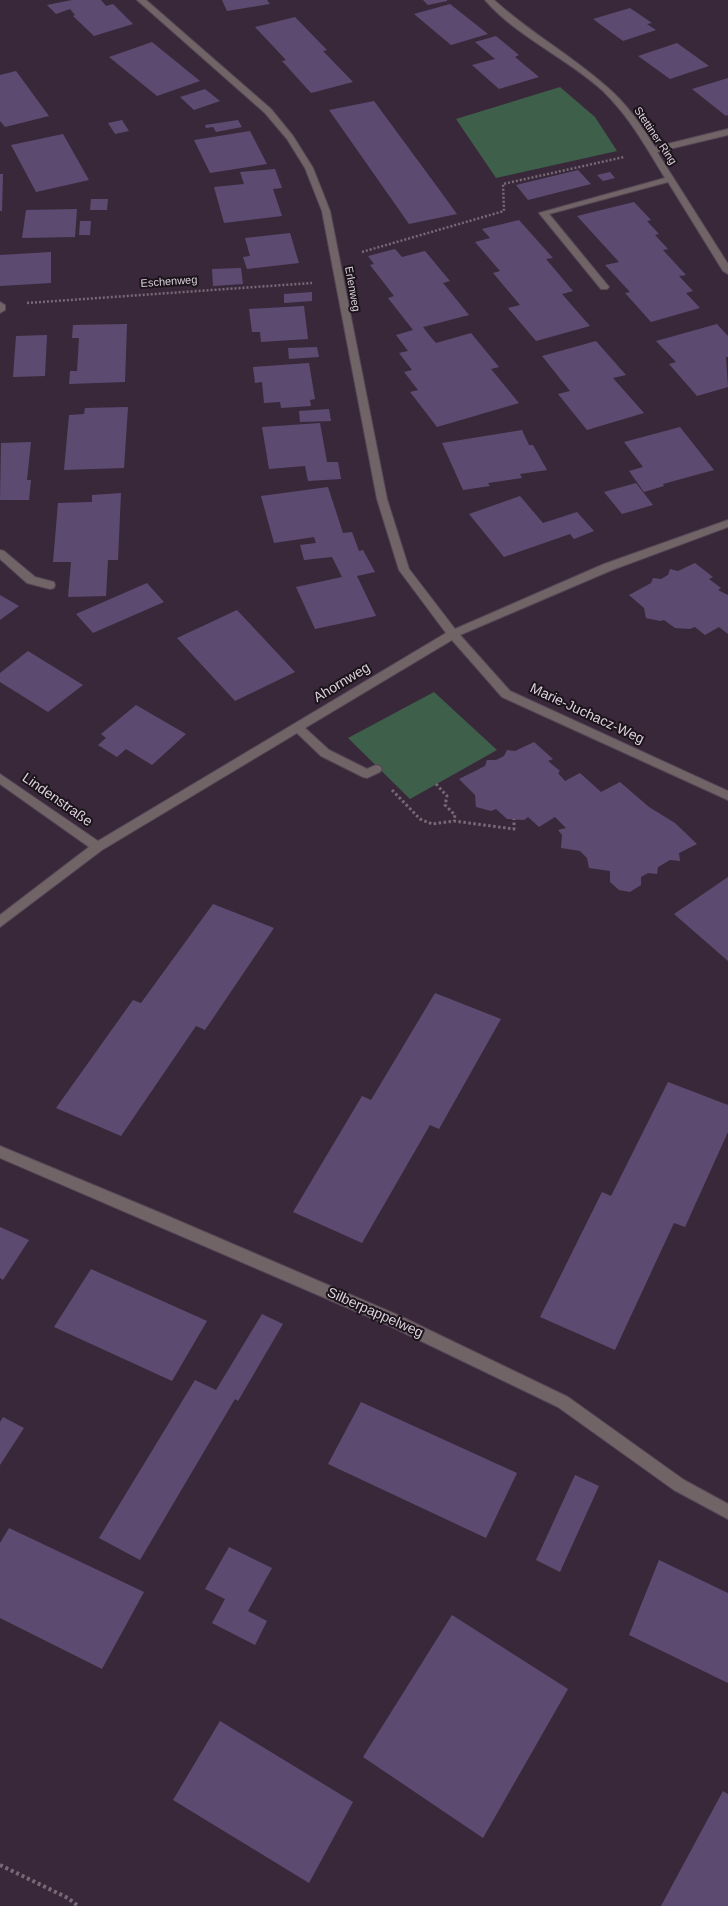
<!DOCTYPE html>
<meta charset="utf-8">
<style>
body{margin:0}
canvas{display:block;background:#392839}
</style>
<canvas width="728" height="1906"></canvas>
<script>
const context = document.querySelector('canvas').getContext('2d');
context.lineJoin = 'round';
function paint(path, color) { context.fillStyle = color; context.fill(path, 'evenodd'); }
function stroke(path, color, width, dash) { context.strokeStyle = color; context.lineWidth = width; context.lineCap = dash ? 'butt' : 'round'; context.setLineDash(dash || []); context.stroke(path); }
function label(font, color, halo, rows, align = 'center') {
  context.font = font + ' Arial,sans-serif'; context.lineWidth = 4; context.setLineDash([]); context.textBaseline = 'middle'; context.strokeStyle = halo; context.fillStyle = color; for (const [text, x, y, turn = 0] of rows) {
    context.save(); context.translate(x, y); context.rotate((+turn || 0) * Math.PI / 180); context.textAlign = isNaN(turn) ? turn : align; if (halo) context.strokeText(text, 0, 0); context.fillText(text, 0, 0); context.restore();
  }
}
const green = new Path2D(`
 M560 87 595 117 617 151 496 178 456 119Z
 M434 692 497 750 410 799 348 738Z`);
const building = new Path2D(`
 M72 0H101L106 6 113 4 133 24 94 36 73 16 75 15 70 9 56 14 47 5Z
 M222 0H267L270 4 227 11Z
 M423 0H447V1L428 5Z
 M450 4 488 34 451 45 414 14Z
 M630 8 652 23 647 24 656 30 623 41 593 19Z
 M295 17 327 50 323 51 353 82 311 93 282 61 286 60 255 27Z
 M496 36 519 55 515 57 539 77 499 89 472 65 495 59 475 42Z
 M152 42 200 81 157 96 109 57Z
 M677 43 709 66 670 79 638 56Z
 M16 71 49 116 5 127 0 121V75Z
 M728 78V115L726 116 692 89Z
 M205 89 220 101 194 110 180 97Z
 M374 101 430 177 457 214 409 224 329 110Z
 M122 120 129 131 115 134 108 123Z
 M238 120 242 127 216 132 213 127 206 128 205 125Z
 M250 131 267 164 210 173 194 140Z
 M63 134 89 180 36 192 11 145Z
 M275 169 282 188 273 189 282 216 224 223 214 187 244 184 240 172Z
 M578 170 591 184 528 200 516 185Z
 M610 172 615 178 603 181 597 175Z
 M0 174H3L2 211H0Z
 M91 199H108L107 210H90Z
 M634 202 651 220 647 221 659 234 655 235 668 249 663 250 686 275 679 276 693 291 686 293 700 308 651 322 625 293 630 292 605 265 619 262 577 216Z
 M77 209 75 237 22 238 26 210Z
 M519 220 553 258 546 259 573 291 562 294 590 326 536 341 508 308 520 305 493 273 500 271 475 242 490 238 482 229Z
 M80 221H91L90 235H79Z
 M290 233 299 263 247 269 243 257 250 256 245 238Z
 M395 249 402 257 425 251 450 281 443 283 469 315 423 327 429 335 436 343 471 333 499 367 491 369 519 403 437 427 410 392 418 390 404 372 412 370 399 353 408 351 396 335 413 330 388 298 394 296 370 265 374 264 368 256Z
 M51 252V283L0 286V255Z
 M241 268 243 284 213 286 212 269Z
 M312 292V301L284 303V294Z
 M304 306 308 339 261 342 260 332H252L249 309Z
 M127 324 125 382 69 384 70 371H77L79 338H72L73 325Z
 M717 324 728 336V357H726L728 387 697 396 669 364 676 362 656 341Z
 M47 335 45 376 13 377 16 336Z
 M596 341 626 375 613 378 644 413 587 430 558 394 570 391 542 356Z
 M317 347 319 357 289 359 288 348Z
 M309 363 315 399 310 400 311 406 281 408 280 402 264 403 262 382 255 383 253 367Z
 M128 407 124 468 64 470 69 415 84 414 85 408Z
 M329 409 331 421 300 422 299 411Z
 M320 423 327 462H338L341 479 308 481 305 466 269 469 262 427Z
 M680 427 714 470 663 484 664 486 644 492 629 471 643 467 624 442Z
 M522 430 529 445H533L547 470 520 474 522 478 488 483 490 486 463 490 442 443Z
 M31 442 27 480H31L29 500H0L1 443Z
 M636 483 653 505 622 514 604 492Z
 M328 487 343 533 352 532 359 551 363 550 375 572 357 576 376 616 315 629 296 587 342 577 332 557 304 560 300 545 316 543 314 537 274 543 261 496Z
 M121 493 118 560H108L106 596 68 597 71 562H53L58 503 92 502V495Z
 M520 496 543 523 577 512 594 531 574 539 570 534 504 557 469 514Z
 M695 563 713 577 709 579 721 588 718 590 728 595V634L719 627 705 635 695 627 690 629 675 628 664 620 660 621 646 618 644 608 629 595 651 583 653 578 661 579 668 575 670 569 678 571Z
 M147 583 164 602 93 633 76 614Z
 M0 595 19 606 0 620Z
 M237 610 295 672 235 701 177 638Z
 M28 651 83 685 48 712 0 682V673Z
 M136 705 186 734 152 765 126 749 117 757 98 745 106 738 101 734Z
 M534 742 553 759 548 761 560 771 558 773 565 781 580 773 601 792 620 782 649 807 675 823 697 844 679 853 680 861 670 860 658 867 657 874 648 873 641 877V885L630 892 619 890 610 882V871L589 868 587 858 580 851 561 848 562 835 558 830 566 828 555 817 539 827 528 817 524 820 507 819 496 809 491 811 476 807 475 795 459 779 485 766 487 760H496L504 756 507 750 515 751Z
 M728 877V961L674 914Z
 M213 904 274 928 205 1030 196 1026 121 1136 56 1108 133 1000 141 1003Z
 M435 993 501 1019 439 1129 430 1125 362 1243 293 1212 362 1096 371 1100Z
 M668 1082 728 1105V1132L685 1227 674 1223 615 1350 540 1317 602 1192 611 1196Z
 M0 1227 29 1240 3 1280 0 1278Z
 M91 1269 207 1321 172 1381 54 1327Z
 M262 1314 283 1324 238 1401 235 1399 140 1560 99 1538 195 1380 216 1390Z
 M361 1402 517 1473 486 1538 328 1464Z
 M3 1417 24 1428 0 1465V1422Z
 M575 1475 599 1486 560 1572 536 1560Z
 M9 1528 144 1592 102 1669 0 1618V1543Z
 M229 1547 272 1568 248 1611 267 1621 255 1645 212 1623 225 1599 205 1589Z
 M659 1560 728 1593V1683L629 1635Z
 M452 1615 568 1689 483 1838 363 1757Z
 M220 1721 353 1802 309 1883 173 1800Z
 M723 1791 728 1794V1906H661Z`);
const pathFar2 = new Path2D(`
 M362 252 504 211 503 184 624 157
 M27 303 312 283`);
const pathFar1 = new Path2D(`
 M436 784 447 796 445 805 455 815 454 821
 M392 790 420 819 432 824 454 821 514 829V819`);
const path = new Path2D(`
 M0 1865 68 1898 78 1906`);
const minor = new Path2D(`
 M137 0H146L271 109 293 136 313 168 330 211 387 499 409 569 455 629 604 564 728 520V527L612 570 460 635 510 691 728 791V800L502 697 452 640 305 728 329 750 367 769 376 765 380 766 382 769 380 772 367 778 363 777 321 756 297 733 102 850 0 927V915L89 847 0 784V774L98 841 446 633 399 570 377 499 322 211 305 168 287 139 265 113Z
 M485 0H494C529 32 571 55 607 87 627 104 641 125 655 147L728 129V135L657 152 728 264V274L723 271 668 182 549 214 609 287 607 289H601L539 213 665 178C646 147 629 116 603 91 567 58 517 37 485 0Z
 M0 302 5 305V310L0 313Z
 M0 550 4 551 35 577 54 582 55 585 54 588 50 589 27 583 0 559Z
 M0 1146 163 1214 400 1316 568 1397 684 1480 728 1504V1519L674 1490 558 1407 390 1326 0 1158Z`);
const farStreetnames = [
 ["Stettiner Ring",655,136,56],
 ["Eschenweg",169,282,-4],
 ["Erlenweg",352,289,80]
];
const streetNames = [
 ["Ahornweg",342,683,-31],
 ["Marie-Juchacz-Weg",587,714,25],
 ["Lindenstraße",57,800,35],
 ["Silberpappelweg",375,1313,24]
];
paint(green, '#3e5f4a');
paint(building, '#5d4a71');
stroke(minor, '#564656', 2);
stroke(pathFar2, '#776977', 2.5, [2, 2]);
stroke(pathFar1, '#776977', 3, [2.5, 2.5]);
stroke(path, '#776977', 4, [3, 3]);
paint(minor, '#716467');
label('11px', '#dbd0db', '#1b141b', farStreetnames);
label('14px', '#dbd0db', '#1b141b', streetNames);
</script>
